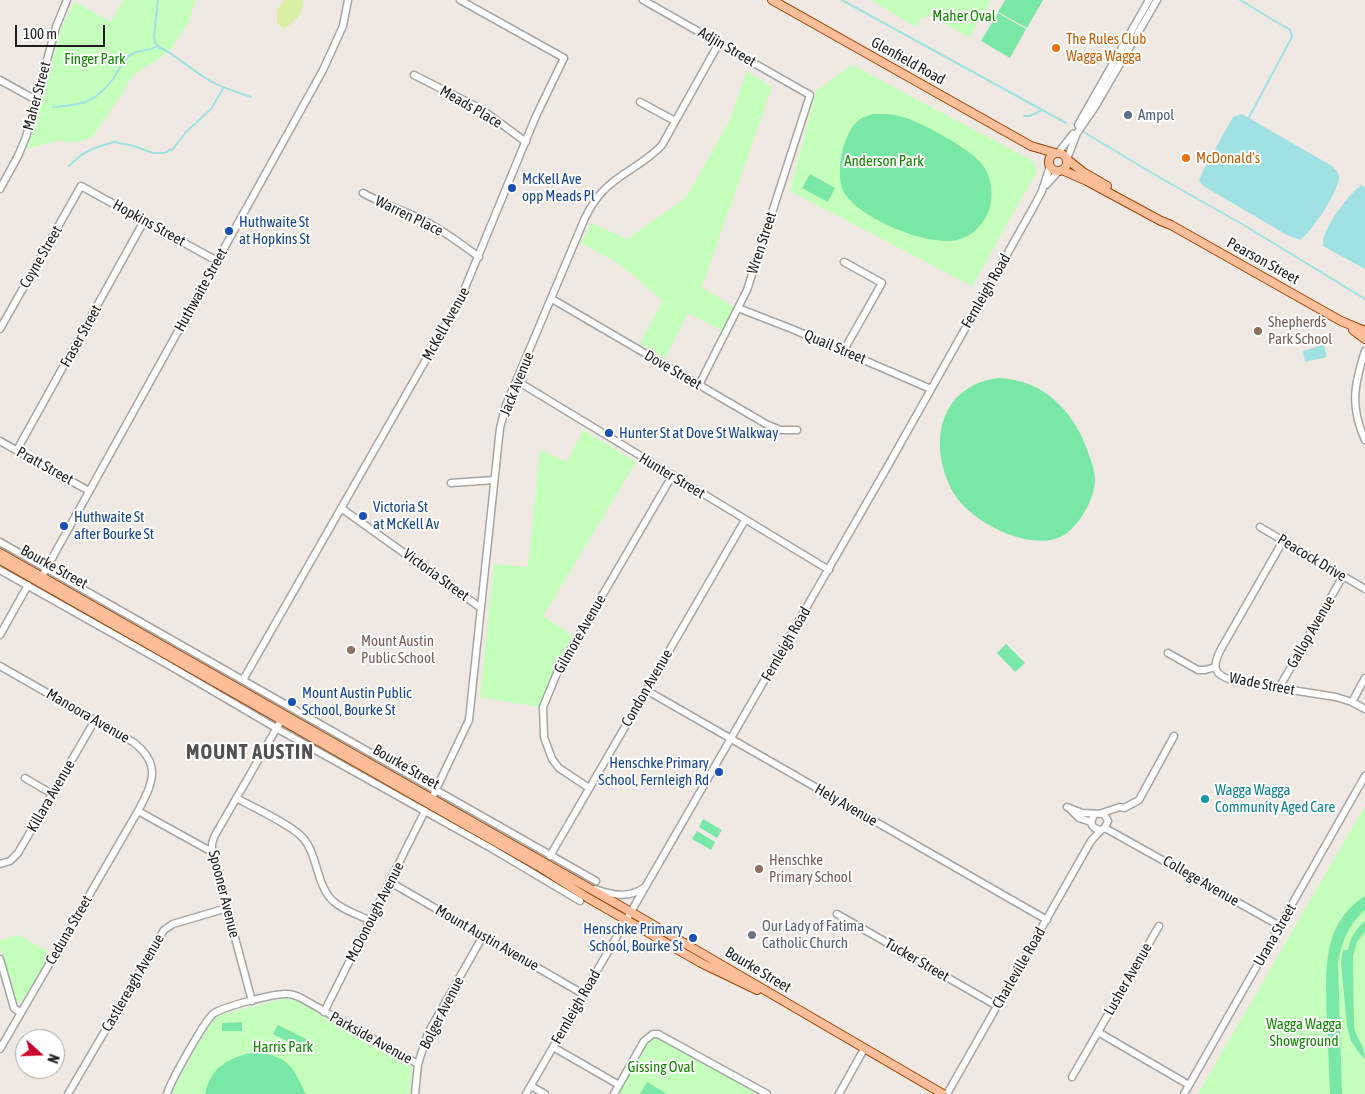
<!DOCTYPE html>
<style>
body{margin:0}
#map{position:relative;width:1365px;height:1094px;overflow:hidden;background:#f0e9e3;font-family:"Asap Condensed",sans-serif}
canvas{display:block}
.north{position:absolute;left:15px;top:1029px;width:50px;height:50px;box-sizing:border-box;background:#fff;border:1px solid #a5a5a5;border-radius:50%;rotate:110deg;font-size:14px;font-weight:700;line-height:20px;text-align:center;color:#1e1e1e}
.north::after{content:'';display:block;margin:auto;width:18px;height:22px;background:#cc002c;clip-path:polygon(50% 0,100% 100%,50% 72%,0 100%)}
.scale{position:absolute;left:15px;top:25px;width:90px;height:22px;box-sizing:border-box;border:2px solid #1e1e1e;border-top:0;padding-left:6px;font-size:15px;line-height:18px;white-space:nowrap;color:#1e1e1e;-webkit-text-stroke:4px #fff;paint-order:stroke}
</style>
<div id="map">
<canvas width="1365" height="1094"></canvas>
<div class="north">N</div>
<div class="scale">100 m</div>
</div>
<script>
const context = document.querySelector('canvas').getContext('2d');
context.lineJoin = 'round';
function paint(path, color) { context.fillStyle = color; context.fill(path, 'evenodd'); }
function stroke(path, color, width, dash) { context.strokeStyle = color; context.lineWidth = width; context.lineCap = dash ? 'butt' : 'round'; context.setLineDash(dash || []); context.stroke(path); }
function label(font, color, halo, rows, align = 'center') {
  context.font = font + ' "Asap Condensed",sans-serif'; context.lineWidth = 4; context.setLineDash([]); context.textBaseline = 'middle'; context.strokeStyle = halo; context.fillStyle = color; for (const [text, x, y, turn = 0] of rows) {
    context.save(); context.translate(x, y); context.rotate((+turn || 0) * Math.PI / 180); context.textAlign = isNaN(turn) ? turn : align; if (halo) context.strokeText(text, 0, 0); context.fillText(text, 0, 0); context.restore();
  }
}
const grass = new Path2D(`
 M284 0H303C304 13 294 22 284 29L277 23V10Z`);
const park = new Path2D(`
 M124 0H196L188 23 169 52 133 75 118 100 92 137 78 142 58 141 27 149 63 24 75 2 111 22Z
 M871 0H991L969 37 931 16 921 18 916 27Z
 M852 65 1033 161 1037 171 972 286 790 191 816 91Z
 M747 71 772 87 702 287 734 307 723 331 688 313 665 358 640 344 663 301 618 263 581 243 591 223 627 239 686 198 730 120Z
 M583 430 636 462 543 616 573 636 549 682 539 707 480 697 494 564 528 567 540 450 567 462Z
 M1365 806V1094H1198Z
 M19 935 52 954 24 1001 21 1003 15 1000 0 946V940Z
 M288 998 296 1000 410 1065 412 1071 409 1094H171L209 1024 215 1018 223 1014Z
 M653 1034 767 1094H614L644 1041Z`);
const pitch = new Path2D(`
 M1005 0H1043L1027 28 998 12Z
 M998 13 1026 29 1010 58 981 41Z
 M873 114C882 114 891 114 899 116 918 120 970 149 981 163 993 177 995 201 986 217 978 229 972 236 957 240 929 247 861 219 845 194 834 177 842 133 859 120 862 117 869 116 873 114Z
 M810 174 835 188 828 202 802 188Z
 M998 378C1045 379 1076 414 1089 455 1093 466 1097 477 1094 489 1090 506 1080 522 1067 533 1036 557 968 521 953 492 927 444 939 386 998 378Z
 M1006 644 1025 663 1015 672 997 653Z
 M703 819 722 830 717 838 699 827Z
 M697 831 715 842 711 850 692 839Z
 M1365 896V910C1348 925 1342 942 1338 963L1342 1094H1330C1329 1068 1328 1043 1327 1017 1326 972 1321 924 1365 896Z
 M1365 921V931L1357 942 1353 956 1354 1027C1357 1041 1365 1045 1365 1059L1360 1054 1351 1041 1347 1026 1341 962 1343 950H1348C1350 938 1356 929 1365 921Z
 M242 1022V1031H222V1023Z
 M278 1025 310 1041 305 1050 273 1034Z
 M256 1052C291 1058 291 1065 306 1094H205C211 1066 230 1057 256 1052Z
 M647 1082 667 1094H640Z`);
const water = new Path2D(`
 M1242 114 1332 166C1335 169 1338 171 1339 176 1340 190 1311 233 1300 240L1287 235 1205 187 1199 181 1203 171 1233 117Z
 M1361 185 1365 187V269L1323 246C1320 231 1349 194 1361 185Z
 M1322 345H1324L1327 357 1305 362 1303 351Z`);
const stream = new Path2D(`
 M158 0 154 36 155 42 160 49
 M842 0 1066 123
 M1240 0 1290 30 1292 37 1247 121
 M53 107C82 105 95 103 113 79 118 72 122 62 129 56 137 49 149 52 157 46 175 54 190 69 207 79 220 87 236 92 251 97
 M1024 116H1030L1042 110
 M1082 131 1157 176 1242 224 1365 299
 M69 166 81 155 92 149 114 142 134 146 153 153H164L173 149 186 132 211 109 224 87`);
const minor = new Path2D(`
 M643 0 810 95 747 290 699 385
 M414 75 481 109 526 142
 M0 80 36 100
 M640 102 675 121
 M1078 125 1149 0
 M1058 153 1073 134
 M1067 159 1077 133 1095 107 1157 0
 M1046 185 1059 171
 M0 189 18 156 26 137 56 27 67 0
 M363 193C382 204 403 210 423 220 443 230 461 244 479 257
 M844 262 882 283 844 350
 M552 299 766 424 780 430H797
 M738 308 792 329 931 389
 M0 329 81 186 217 261
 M1365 351C1354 385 1350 407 1365 440
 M517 381 829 570
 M0 441 89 491
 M17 450 144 221
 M451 483 494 480
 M341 508 481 608
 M1260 527 1365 589
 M1283 541 1221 649C1211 668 1214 675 1234 681L1336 697 1352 702 1365 709
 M0 542 596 881
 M0 570 172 667 276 728 489 847 580 901
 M40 580 323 70 343 26 348 0
 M0 635 28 585
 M1168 653 1198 670H1205L1215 667
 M0 666 133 742C162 764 153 783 138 811L0 1049
 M243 680 460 300 536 116 564 58 460 0
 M1279 688 1343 576
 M646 690 1047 920
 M1352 702 1365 678
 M25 778 52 794
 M589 788 559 768 552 759 544 737 543 707 557 673 672 476
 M236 798C253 807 292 825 303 838 318 855 316 885 333 901 342 910 359 915 371 921
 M430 802 469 720 500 428 506 405 585 218C590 208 595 199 603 191 620 173 645 164 662 145L719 43
 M1067 807 1082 813 1104 814 1108 821 1104 829C1098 831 1092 828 1091 822L1094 815
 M1071 810 1079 818 1091 822
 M138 811 212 852
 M1102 813 1120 807 1124 808 1139 800 1174 736
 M1105 828 1280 926
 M550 856 745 520
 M0 864 10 861 18 853 95 720
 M390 882 583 994
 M595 889C612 895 629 899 645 887
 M837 914 997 1006
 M0 959 14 1008 21 1013
 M252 1001 212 852V844L214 837 283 717
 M324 1012 425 811
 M1098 1032 1189 1085
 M553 1047 619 1085
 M1072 1077 1159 926
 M531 1086 545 1094
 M68 1094 164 930 173 924 227 908
 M167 1094C170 1082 204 1022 213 1014 222 1007 275 993 287 994 292 994 297 996 301 998L418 1064
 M415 1094 418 1064 428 1033 483 936
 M526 1094 889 464 1033 208 1042 191 1050 166
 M614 1094 644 1041 653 1034H658L767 1094
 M839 1094 864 1049
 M947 1094 1091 841 1101 830
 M1184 1094 1365 776`);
const major = new Path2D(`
 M772 0 1031 146 1055 153
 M1049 162a9 9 0 1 1 18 0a9 9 0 1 1-18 0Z
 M1068 160 1083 172 1107 186
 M1062 170 1087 181 1161 221 1171 225 1341 321 1365 331
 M1353 330 1365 339
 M0 553 631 912 943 1094
 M0 560 538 866 588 898 701 963 757 990`);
const markers = [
 [1056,48,5,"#e8710a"],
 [1128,115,5,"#5c6f8a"],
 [1186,158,5,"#e8710a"],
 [512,188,5,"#1a4fb4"],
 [229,231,5,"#1a4fb4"],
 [1258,331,5,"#8d6e63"],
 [609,433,5,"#1a4fb4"],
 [363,516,5,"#1a4fb4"],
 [64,526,5,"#1a4fb4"],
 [351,650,5,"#8d6e63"],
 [292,702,5,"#1a4fb4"],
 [719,772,5,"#1a4fb4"],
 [1205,799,5,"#0f9aa8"],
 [759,869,5,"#8d6e63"],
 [752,935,5,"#6b7280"],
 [693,938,5,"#1a4fb4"]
];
const parkNames = [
 ["Maher Oval",964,16],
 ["Finger Park",95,59],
 ["Anderson Park",884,161],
 ["Wagga Wagga",1304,1024],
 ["Showground",1304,1041],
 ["Harris Park",283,1047],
 ["Gissing Oval",661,1067]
];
const foodNames = [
 ["The Rules Club",1066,39],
 ["Wagga Wagga",1066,56],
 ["McDonald's",1196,158]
];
const streetNames = [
 ["Adjin Street",727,47,30],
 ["Glenfield Road",908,61,29],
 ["Maher Street",37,96,-75],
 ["Meads Place",471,107,30],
 ["Warren Place",409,216,26],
 ["Hopkins Street",149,223,29],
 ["Wren Street",762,243,-72],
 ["Coyne Street",41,257,-60],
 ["Pearson Street",1263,261,29],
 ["Huthwaite Street",201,290,-61],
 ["Fernleigh Road",986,291,-60],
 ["McKell Avenue",446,324,-61],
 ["Fraser Street",81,336,-61],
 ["Quail Street",835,347,23],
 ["Dove Street",673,370,30],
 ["Jack Avenue",517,384,-68],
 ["Pratt Street",45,466,29],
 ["Hunter Street",672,476,31],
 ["Peacock Drive",1312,558,31],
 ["Bourke Street",54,567,29],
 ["Victoria Street",436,575,36],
 ["Gallop Avenue",1311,632,-60],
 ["Gilmore Avenue",580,634,-60],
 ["Fernleigh Road",786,644,-60],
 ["Wade Street",1262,684,11],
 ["Condon Avenue",647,688,-60],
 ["Manoora Avenue",88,716,30],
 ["Bourke Street",406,767,30],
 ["Killara Avenue",51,796,-60],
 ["Hely Avenue",846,805,30],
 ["College Avenue",1201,881,30],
 ["Spooner Avenue",224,894,76],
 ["McDonough Avenue",375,912,-63],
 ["Ceduna Street",69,930,-60],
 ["Urana Street",1275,935,-60],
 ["Mount Austin Avenue",487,938,30],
 ["Tucker Street",917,960,30],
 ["Charleville Road",1019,968,-60],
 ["Bourke Street",758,970,31],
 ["Lusher Avenue",1128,979,-60],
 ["Castlereagh Avenue",133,983,-60],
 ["Fernleigh Road",576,1007,-60],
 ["Bolger Avenue",442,1013,-63],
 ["Parkside Avenue",371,1038,29]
];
const serviceNames = [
 ["Ampol",1138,115]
];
const transitNames = [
 ["McKell Ave",522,179],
 ["opp Meads Pl",522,196],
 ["Huthwaite St",239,222],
 ["at Hopkins St",239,239],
 ["Hunter St at Dove St Walkway",619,433],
 ["Victoria St",373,507],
 ["at McKell Av",373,524],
 ["Huthwaite St",74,517],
 ["after Bourke St",74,534],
 ["Mount Austin Public",302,693],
 ["School, Bourke St",302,710],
 ["Henschke Primary",709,763,"right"],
 ["School, Fernleigh Rd",709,780,"right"],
 ["Henschke Primary",683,929,"right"],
 ["School, Bourke St",683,946,"right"]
];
const educationNames = [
 ["Shepherds",1268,322],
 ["Park School",1268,339],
 ["Mount Austin",361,641],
 ["Public School",361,658],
 ["Henschke",769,860],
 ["Primary School",769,877]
];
const cultureNames = [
 ["Wagga Wagga",1215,790],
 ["Community Aged Care",1215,807]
];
const worshipNames = [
 ["Our Lady of Fatima",762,926],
 ["Catholic Church",762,943]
];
const districtNames = [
 ["MOUNT AUSTIN",250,753]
];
paint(grass, '#d9efa3');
paint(park, '#c4ffbb');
paint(pitch, '#79e7a5');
paint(water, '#9fe1e2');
stroke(stream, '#9fe1e2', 2);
stroke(minor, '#a5a5a5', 9);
stroke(major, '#984500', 10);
stroke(minor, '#fff', 6);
stroke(major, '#ffbd99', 8);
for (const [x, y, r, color] of markers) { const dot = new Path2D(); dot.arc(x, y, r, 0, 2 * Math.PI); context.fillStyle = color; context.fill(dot); stroke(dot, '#fff', 2); }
label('15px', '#128701', '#fff', parkNames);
label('15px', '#c56008', '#fff', foodNames, 'left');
label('15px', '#1e1e1e', '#fff', streetNames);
label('15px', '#4e5e75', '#fff', serviceNames, 'left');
label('15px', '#164399', '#fff', transitNames, 'left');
label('15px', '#785e54', '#fff', educationNames, 'left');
label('15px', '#0d838f', '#fff', cultureNames, 'left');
label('15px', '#5b616d', '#fff', worshipNames, 'left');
context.letterSpacing = '1px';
label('bold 20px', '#515151', '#fff', districtNames);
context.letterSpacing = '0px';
</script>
